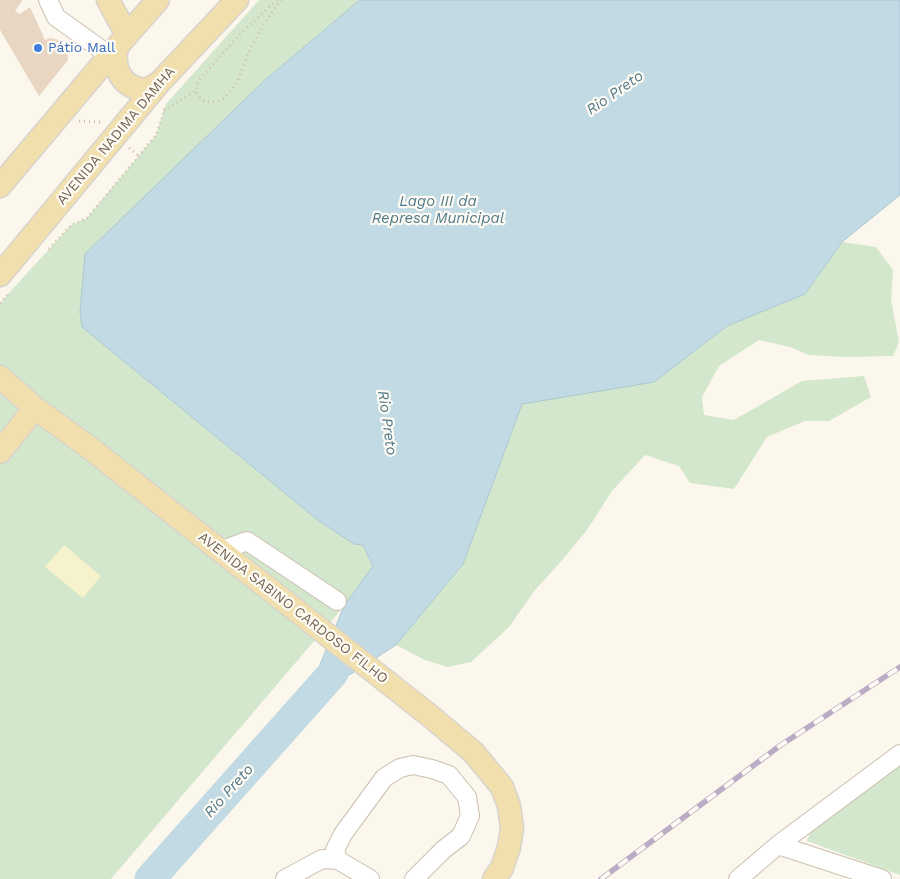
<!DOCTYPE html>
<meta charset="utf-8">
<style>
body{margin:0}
canvas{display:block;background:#fbf7ec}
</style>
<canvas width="900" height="879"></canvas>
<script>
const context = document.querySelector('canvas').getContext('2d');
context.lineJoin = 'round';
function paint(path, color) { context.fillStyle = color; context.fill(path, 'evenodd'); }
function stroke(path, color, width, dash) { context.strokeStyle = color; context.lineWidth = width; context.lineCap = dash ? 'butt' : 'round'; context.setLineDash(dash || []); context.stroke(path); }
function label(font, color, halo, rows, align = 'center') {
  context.font = font + ' "Work Sans",sans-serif'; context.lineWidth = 4.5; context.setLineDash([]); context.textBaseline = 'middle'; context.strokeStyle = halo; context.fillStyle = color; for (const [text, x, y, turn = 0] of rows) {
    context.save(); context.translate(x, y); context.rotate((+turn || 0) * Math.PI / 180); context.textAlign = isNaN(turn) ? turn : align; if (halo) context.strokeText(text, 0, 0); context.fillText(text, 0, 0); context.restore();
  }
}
const green = new Path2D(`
 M259 0H360L264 81 82 327 319 521 354 544 363 545 373 566 344 606 111 879H0V303L71 225 87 218 156 135 166 104Z
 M842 242 876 247 893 270 891 300 899 342 893 356 844 357 809 355 790 347 759 340 719 366 702 397 704 415 734 420 802 381 864 376 871 397 829 421H805L767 437 734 489 690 483 679 466 645 455 612 491 587 530 564 558 535 590 509 627 471 662 448 667 425 660 396 645 463 564 522 403 654 382 727 326 805 294Z
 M900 763V875L807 841 811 830Z`);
const sand = new Path2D(`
 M64 545 101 576 83 598 45 567Z`);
const water = new Path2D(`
 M360 0H900V195L842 242 805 294 727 326 654 382 522 404 463 564 396 645 304 704 344 606 373 566 363 545 354 544 319 521 82 327 80 312 85 254 264 81Z`);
const river = new Path2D(`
 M150 879 333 673`);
const building = new Path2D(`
 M0 0H21L22 1 15 11 20 14 30 7 45 40 50 38 59 40 63 43 67 50 68 60 39 96 0 30Z`);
const path = new Path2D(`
 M277 0 241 33 199 80C188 101 215 110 229 93 239 82 243 66 249 52 258 33 268 16 281 0
 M164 111 195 91
 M79 121 100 122 102 123
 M129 148 139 156
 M49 249 71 225 87 218 139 156 156 135 165 108
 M0 303 10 292`);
const minor = new Path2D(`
 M48 0 56 17 110 56
 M220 551 247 541 337 601
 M778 845 882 879
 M338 860 335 850 343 834 384 778 400 768 413 765 432 769 449 775 467 797 470 816 461 836 443 850 414 879
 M285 879 322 859 338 860 370 879
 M738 879 778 845 900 754`);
const major = new Path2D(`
 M108 0 127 35
 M117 48C112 70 123 88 146 90L159 83
 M0 186 127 35 158 0
 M0 275 159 83 237 0
 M0 377 35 408 90 448 429 715 473 752 502 787 509 806 512 828 509 847 502 868 494 879
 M0 452 35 408`);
const rail = new Path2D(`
 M601 879 781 745 900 667`);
const markers = [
 [38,48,5,"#3f7fe0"]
];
const shopNames = [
 ["Pátio Mall",48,48]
];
const streetNames = [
 ["AVENIDA NADIMA DAMHA",116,136,-50],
 ["AVENIDA SABINO CARDOSO FILHO",293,608,38]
];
const waterNames = [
 ["Rio Preto",615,93,-35],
 ["Lago III da",438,202],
 ["Represa Municipal",438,219],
 ["Rio Preto",387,423,82],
 ["Rio Preto",229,791,-48]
];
paint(green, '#d3e7cc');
paint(sand, '#f6f2cc');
paint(water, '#c2dae3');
stroke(water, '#aac7d3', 1);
stroke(river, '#c2dae3', 31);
paint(building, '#e8d6c2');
stroke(minor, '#cabfb0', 20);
stroke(major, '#d8d3ce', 25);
stroke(path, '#d2bfaa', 3, [1, 4]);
stroke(minor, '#fff', 18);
stroke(major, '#f1e0ad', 22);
stroke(rail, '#bcabc4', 5.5);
stroke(rail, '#fdfbf3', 4, [11]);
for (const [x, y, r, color] of markers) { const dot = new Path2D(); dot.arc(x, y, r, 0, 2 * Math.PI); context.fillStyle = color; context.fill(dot); stroke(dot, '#fdfbf3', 2); }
label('14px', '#366cbe', '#fdfbf3', shopNames, 'left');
label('14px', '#746251', '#fdfbf3', streetNames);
label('italic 15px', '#51798a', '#fdfbf3', waterNames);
</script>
